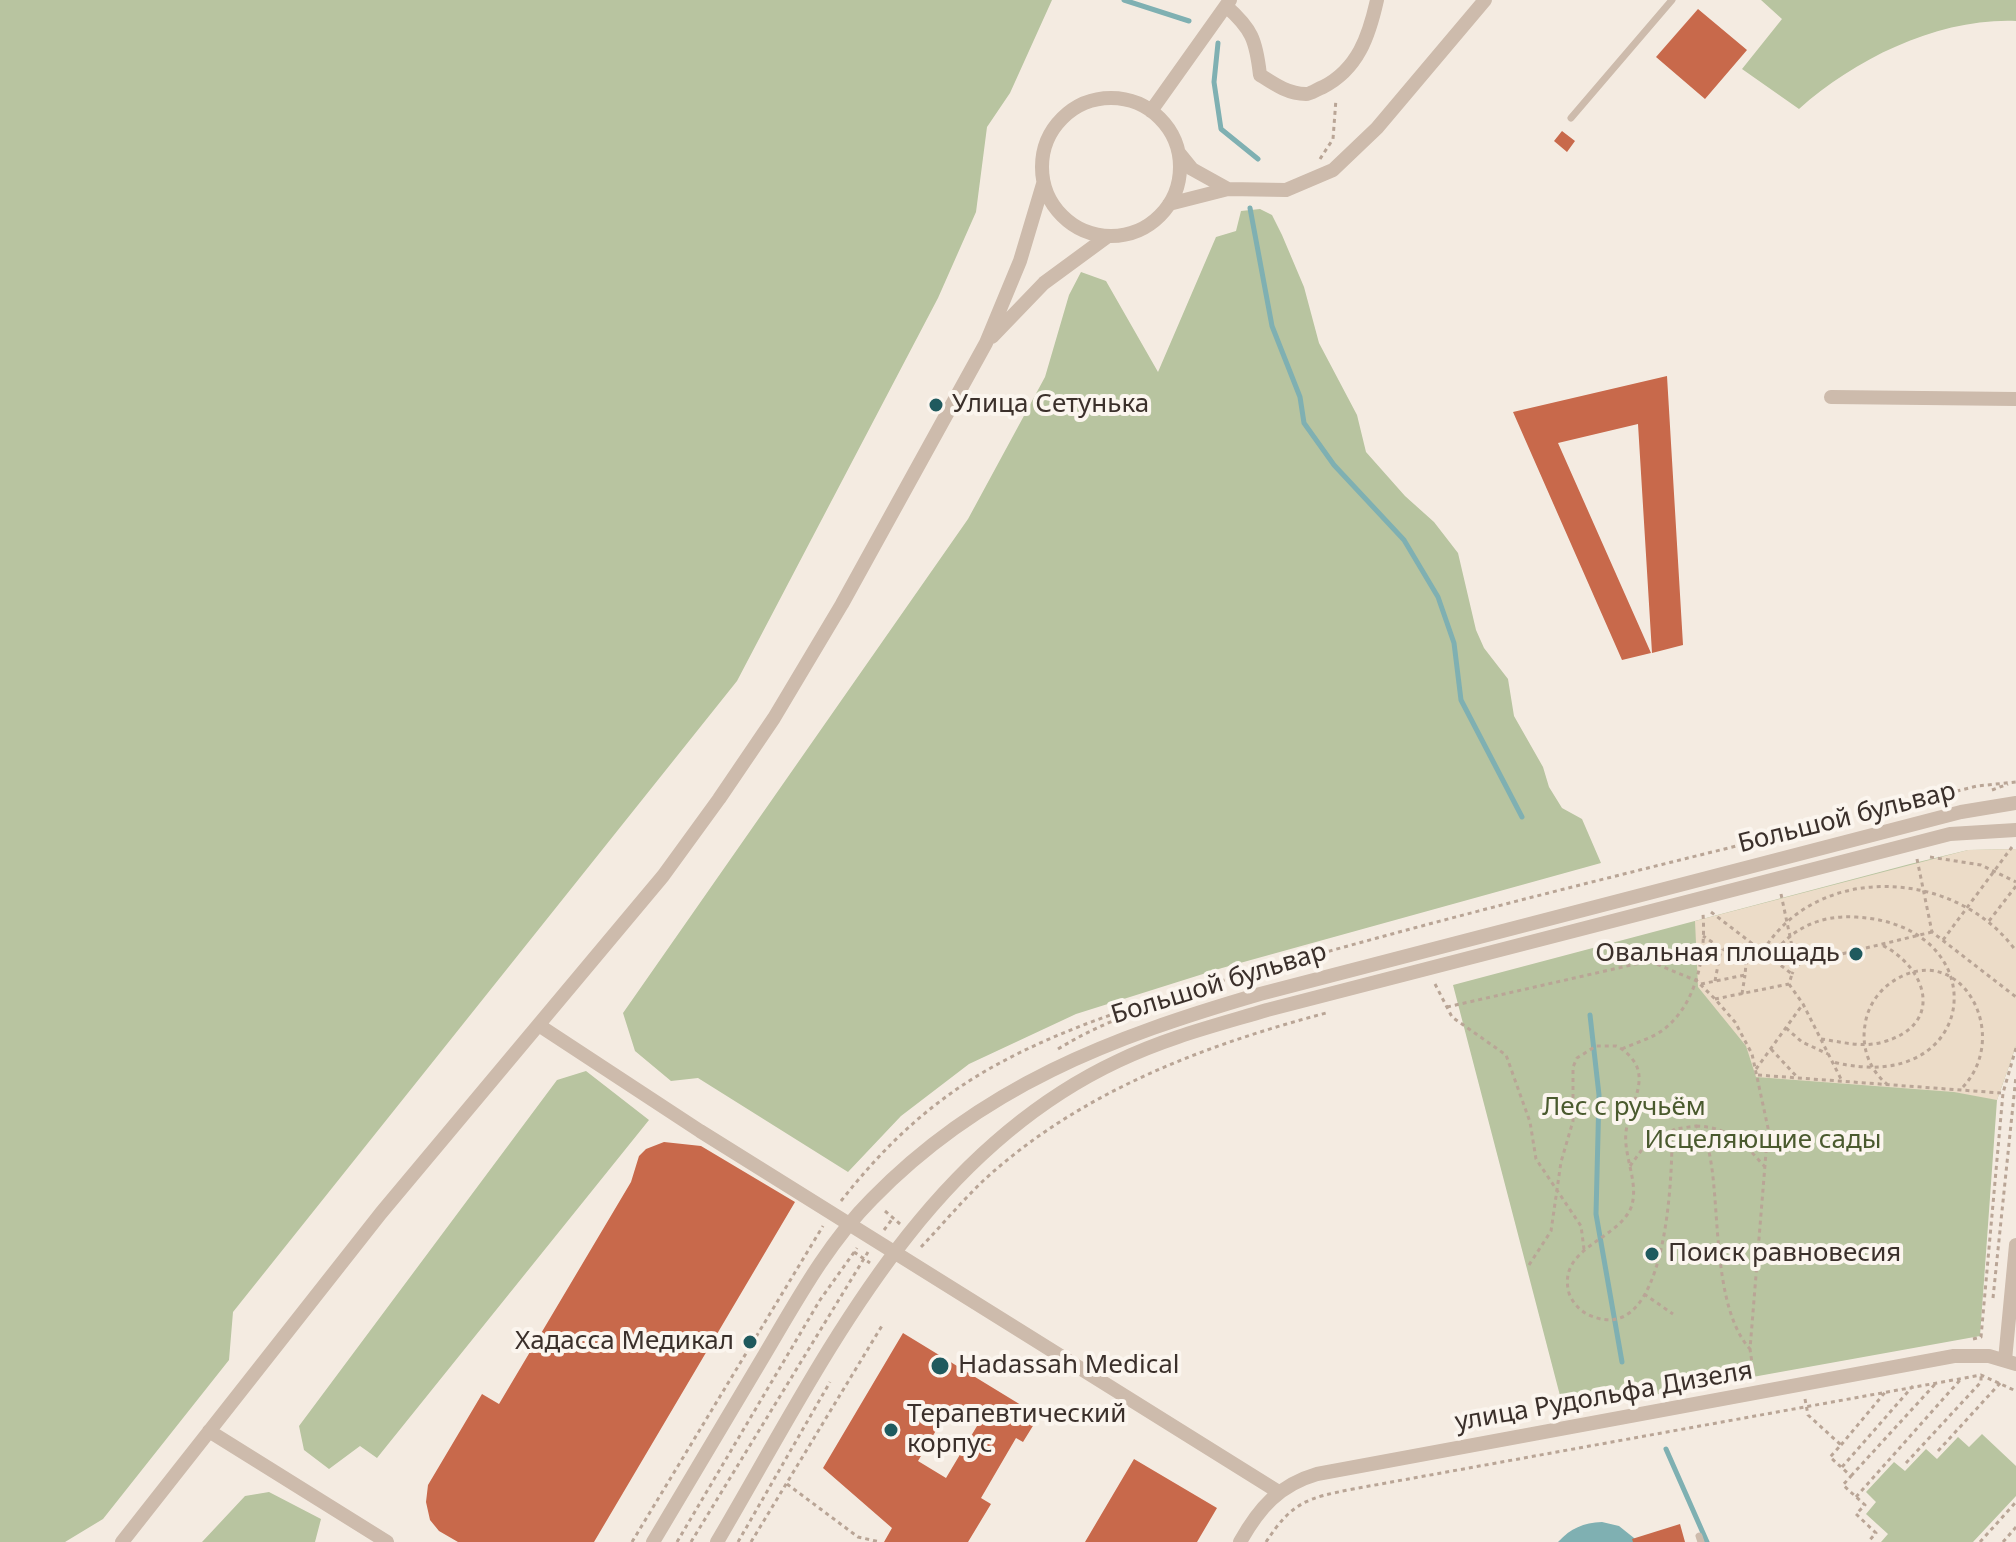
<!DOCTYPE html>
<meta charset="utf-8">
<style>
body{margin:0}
canvas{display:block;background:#f4ebe1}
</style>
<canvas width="2016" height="1542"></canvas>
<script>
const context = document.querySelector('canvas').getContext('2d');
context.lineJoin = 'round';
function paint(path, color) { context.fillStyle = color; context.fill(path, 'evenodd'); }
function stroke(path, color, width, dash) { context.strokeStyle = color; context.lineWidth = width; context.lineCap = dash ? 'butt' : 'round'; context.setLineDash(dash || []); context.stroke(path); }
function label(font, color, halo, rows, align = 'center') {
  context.font = font + ' "Noto Sans",sans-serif'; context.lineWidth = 8; context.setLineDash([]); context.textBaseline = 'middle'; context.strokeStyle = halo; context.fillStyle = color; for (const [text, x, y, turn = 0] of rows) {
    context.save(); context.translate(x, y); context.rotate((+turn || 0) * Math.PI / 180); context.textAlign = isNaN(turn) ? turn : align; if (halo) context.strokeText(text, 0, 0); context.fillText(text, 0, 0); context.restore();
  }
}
const green = new Path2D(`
 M0 0H1052L1010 93 987 127 976 212 938 298 737 681 233 1312 229 1360 103 1519 65 1542H0Z
 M1761 0H2016V21C1939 18 1856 58 1799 109L1742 69 1782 19Z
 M1260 209 1272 215 1282 235 1304 287 1319 343 1357 415 1366 452 1405 496 1434 522 1458 553 1476 630 1484 648 1508 679 1514 716 1543 767 1549 787 1562 808 1582 819 1601 863 1222 968 1076 1014 969 1064 901 1116 848 1172 698 1078 671 1081 635 1051 623 1013 968 519 1045 377 1069 295 1081 272 1106 281 1158 372 1216 237 1236 231 1241 211Z
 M2016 849V1046L1997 1100 1980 1336 1564 1411 1453 985 1910 864 1968 850Z
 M586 1071 649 1120 377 1458 360 1446 329 1469 304 1450 299 1426 557 1080Z
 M1982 1434 2016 1466V1496L1973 1542H1881L1888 1534 1866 1514 1876 1502 1866 1492 1894 1462 1905 1471 1926 1449 1937 1459 1958 1437 1969 1447Z
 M269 1492 321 1519 315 1542H202L245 1496Z`);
const plaza = new Path2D(`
 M2016 849V1046L1997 1100 1954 1092 1756 1077 1746 1046 1698 987 1695 921 1968 850Z`);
const water = new Path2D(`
 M1602 1522 1619 1526 1639 1542H1558C1571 1528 1583 1523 1602 1522Z`);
const stream = new Path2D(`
 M1124 0 1189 21
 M1218 43 1214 82 1221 129 1258 159
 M1250 208 1272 326 1300 397 1304 423 1334 465 1404 540 1438 597 1454 643 1461 700 1522 817
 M1590 1015 1599 1095 1596 1214 1622 1362
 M1666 1449 1707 1542`);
const building = new Path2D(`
 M1698 9 1747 50 1705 99 1656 57Z
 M1562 131 1575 141 1567 152 1554 141Z
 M1667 376 1683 645 1652 653 1638 424 1558 443 1651 653 1622 660 1513 412Z
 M664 1142 701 1146 795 1202 594 1542H458L439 1531 430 1520 426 1502 428 1485 482 1394 499 1404 631 1182 639 1156 646 1149Z
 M903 1333 1039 1416 1023 1442 1016 1438 981 1498 991 1504 968 1542H884L892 1528 823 1468ZM951 1405 980 1421 946 1478 918 1461Z
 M1134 1459 1217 1508 1197 1542H1085Z
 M1680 1524 1685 1542H1633L1632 1539Z`);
const path = new Path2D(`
 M1320 159 1333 139 1336 99
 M1992 790 2008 784
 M1930 857 1981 865 2016 882
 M1917 859 1932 932 2016 997
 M1781 894 1796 965 1792 974
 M1711 912 1792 974 1789 984 1715 999
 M1989 921 2016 886
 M1943 940 2012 847
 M1763 951C1818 861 1957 869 2016 951
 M1771 956C1793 928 1819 915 1856 917 1999 925 1981 1099 1833 1062
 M1649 961 1702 945
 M1746 964 1752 945
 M1796 965 1932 932
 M1715 981 1721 949
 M1435 984 1452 1017 1506 1055 1530 1122 1536 1159 1581 1226 1584 1249
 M1701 984 1745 975 1746 964 1703 936
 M1789 984 1803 1004 1842 1081
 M1742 994 1745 975
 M1447 1007 1649 961 1697 981 1715 999 1735 1022 1752 1054 1768 1128 1750 1349 1754 1377
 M1786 1028 1802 1042 1828 1054
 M1821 1039C1842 1042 1863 1048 1883 1042 1945 1025 1928 967 1880 944
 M1058 1049C1102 1022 1145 1007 1195 996
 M1622 1049C1635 1043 1652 1038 1663 1030 1697 1004 1706 955 1703 914
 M1771 1049 1798 1078
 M1756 1069 1803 1004
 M1758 1075 2001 1093
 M1888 1085C1870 1071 1861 1048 1865 1025 1867 1009 1876 994 1889 984 1958 933 2016 1036 1960 1090
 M1696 1126C1729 1127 1745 1144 1765 1167
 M1630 1166 1643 1148 1675 1129
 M841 1201C882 1149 925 1107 982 1073 1084 1013 1206 986 1319 954 1537 893 1757 842 1977 786L2016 782
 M885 1211 900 1224
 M884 1230 893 1218
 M921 1247C942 1225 962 1201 984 1180 1080 1092 1202 1046 1326 1013
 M854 1252 870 1263
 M1529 1265 1551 1231 1561 1162 1573 1121V1067L1577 1058 1596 1046H1616C1624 1049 1634 1059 1637 1067 1645 1087 1628 1111 1626 1132 1623 1157 1641 1186 1630 1210 1614 1241 1557 1249 1569 1293 1572 1302 1580 1311 1589 1315 1667 1351 1672 1177 1672 1137L1675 1129 1696 1126C1728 1150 1702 1296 1750 1349
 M1644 1294 1673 1314
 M1993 1298 2016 1076
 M1973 1339 1981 1337 2003 1093 2016 1048
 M1805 1399 1808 1415 1841 1445 1830 1457 1851 1476 1843 1485 1865 1505 1856 1514 1876 1533 1868 1542
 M1841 1445 1887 1390
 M1938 1451 2002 1381
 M1906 1463 1981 1382V1375
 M1842 1467 1913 1386
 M1851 1476 1937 1382
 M787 1484 858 1537 880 1542
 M1856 1497 1960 1380
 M632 1542 823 1226
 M677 1542 820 1300 857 1248
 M691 1542 868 1252
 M738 1542 830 1382
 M751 1542 883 1324
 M1266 1542C1292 1502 1307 1498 1353 1489L1981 1375 2016 1391
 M1980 1542 2016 1502
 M2003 1542 2016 1527`);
const lane = new Path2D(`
 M1571 118 1672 0
 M1699 1536 1701 1542`);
const street = new Path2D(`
 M1226 6C1252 29 1256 40 1260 75 1274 84 1288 94 1306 94 1311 94 1317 89 1323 87 1358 69 1369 36 1377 0
 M1042 167a69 69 0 1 1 138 0a69 69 0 1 1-138 0Z
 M1151 111 1230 0
 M1179 153 1192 169 1228 189
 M1169 204 1228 189 1286 190 1333 170 1377 128 1485 0
 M992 337 1044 283 1108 236
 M1831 397 2016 399
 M540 1026 700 1131 1277 1491
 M2005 1360 2016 1245
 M209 1431 387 1542
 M122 1542 381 1213 663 876 719 799 774 718 842 604 986 343 1020 261 1043 184
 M653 1542C691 1479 728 1416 765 1354 797 1300 828 1243 872 1199 982 1086 1112 1037 1260 994L1961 812 2016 803
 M717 1542C823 1362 918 1155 1118 1061 1165 1038 1217 1025 1267 1010L1950 834 2016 830
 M1240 1542C1259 1508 1279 1485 1317 1474L1954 1356H1989L2016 1364`);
const markers = [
 [936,405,8,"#1f5a5e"],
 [1856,954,8,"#1f5a5e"],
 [1652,1254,8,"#1f5a5e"],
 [750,1342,8,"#1f5a5e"],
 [940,1366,10,"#1f5a5e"],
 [891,1430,8,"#1f5a5e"]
];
const poiNames = [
 ["Улица Сетунька",952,405],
 ["Овальная площадь",1840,954,"right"],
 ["Поиск равновесия",1668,1254],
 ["Хадасса Медикал",734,1342,"right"],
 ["Hadassah Medical",958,1366],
 ["Терапевтический",907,1415],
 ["корпус",907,1445]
];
const streetNames = [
 ["Большой бульвар",1847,818,-14],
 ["Большой бульвар",1219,984,-17],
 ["улица Рудольфа Дизеля",1604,1397,-10]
];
const parkNames = [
 ["Лес с ручьём",1624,1108],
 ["Исцеляющие сады",1763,1141]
];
paint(green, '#b8c4a0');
paint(plaza, '#ecdcc8');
paint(water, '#7fb0b2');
stroke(stream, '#7fb0b2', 5);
paint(building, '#c8694b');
stroke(path, '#b9a596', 3, [4, 4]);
stroke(lane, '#cdbbac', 7);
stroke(street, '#cdbbac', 14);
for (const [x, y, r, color] of markers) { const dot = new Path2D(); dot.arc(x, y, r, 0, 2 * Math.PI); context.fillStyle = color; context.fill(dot); stroke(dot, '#fbf5ee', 3); }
label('26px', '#3b302b', '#fbf5ee', poiNames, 'left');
label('26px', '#3b302b', '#fbf5ee', streetNames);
label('26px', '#4a5a2e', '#fbf5ee', parkNames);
</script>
